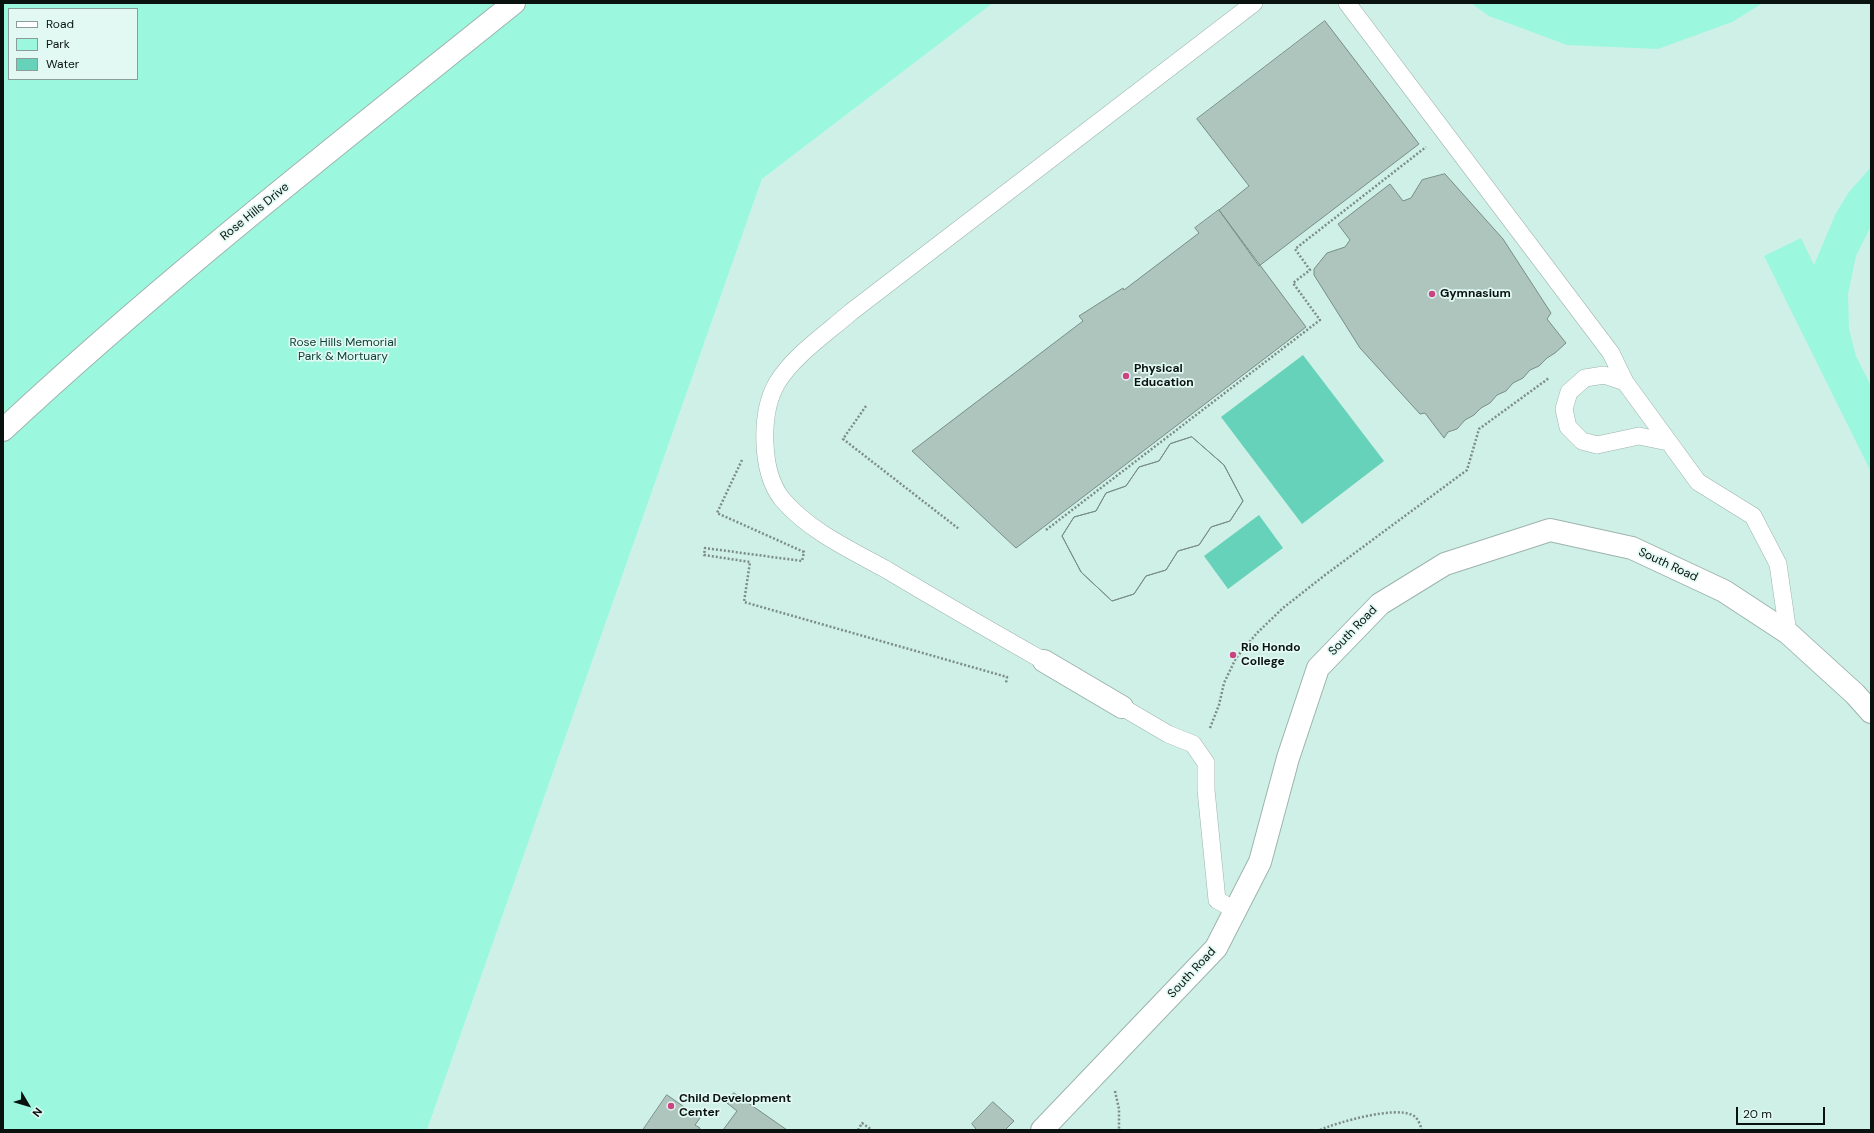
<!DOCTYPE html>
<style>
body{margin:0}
#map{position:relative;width:1874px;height:1133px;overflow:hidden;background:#e1f9f2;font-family:"DM Sans",sans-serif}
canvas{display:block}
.frame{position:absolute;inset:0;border:4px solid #0a1210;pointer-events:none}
.legend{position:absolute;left:8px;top:8px;width:130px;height:72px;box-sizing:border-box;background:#e1f9f2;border:1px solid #8b9d98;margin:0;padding:5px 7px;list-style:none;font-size:12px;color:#0a1210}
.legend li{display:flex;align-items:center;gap:8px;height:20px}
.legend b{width:20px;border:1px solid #8b9d98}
.north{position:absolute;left:8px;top:1085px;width:40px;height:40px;-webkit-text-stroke:3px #e1f9f2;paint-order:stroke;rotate:128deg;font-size:11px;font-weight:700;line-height:16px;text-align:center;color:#0a1210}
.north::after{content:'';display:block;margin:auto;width:14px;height:18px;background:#0a1210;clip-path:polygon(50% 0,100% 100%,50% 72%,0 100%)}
.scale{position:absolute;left:1736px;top:1107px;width:89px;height:18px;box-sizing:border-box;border:2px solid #0a1210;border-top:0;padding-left:5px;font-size:12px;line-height:14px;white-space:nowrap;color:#0a1210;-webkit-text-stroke:3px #e1f9f2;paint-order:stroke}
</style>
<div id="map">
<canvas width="1874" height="1133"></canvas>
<div class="frame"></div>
<ul class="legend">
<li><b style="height:5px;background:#fff"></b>Road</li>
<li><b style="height:11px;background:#9cf7df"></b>Park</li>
<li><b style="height:11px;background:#66d2b9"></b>Water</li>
</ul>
<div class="north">N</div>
<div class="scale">20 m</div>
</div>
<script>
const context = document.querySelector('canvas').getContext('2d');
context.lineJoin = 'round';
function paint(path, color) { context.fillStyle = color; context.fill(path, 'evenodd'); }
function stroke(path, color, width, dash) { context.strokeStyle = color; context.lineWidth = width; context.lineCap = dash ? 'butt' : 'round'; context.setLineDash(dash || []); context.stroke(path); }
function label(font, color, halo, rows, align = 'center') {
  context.font = font + ' "DM Sans",sans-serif'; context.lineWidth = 3.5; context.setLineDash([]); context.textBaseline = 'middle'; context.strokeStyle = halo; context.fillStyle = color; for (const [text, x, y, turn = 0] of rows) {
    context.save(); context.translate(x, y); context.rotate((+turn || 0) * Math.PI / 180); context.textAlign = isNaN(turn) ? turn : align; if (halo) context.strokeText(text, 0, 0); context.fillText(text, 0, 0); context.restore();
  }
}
const built = new Path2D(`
 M993 3H1871V1130H427L762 179Z`);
const green = new Path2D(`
 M3 3H993L762 179 427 1130H3ZM9 9H137V79H9Z
 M1471 3H1763L1732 22 1658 49 1567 45 1489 16Z
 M1871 167V226L1856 256 1848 294 1849 329 1856 356 1871 386V472L1764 256 1801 238 1814 265 1836 213 1849 192Z`);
const water = new Path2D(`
 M1303 355 1384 461 1302 524 1221 417Z
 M1259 515 1283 548 1228 589 1204 556Z`);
const building = new Path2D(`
 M1325 21 1419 144 1259 266 1219 210 1249 186 1197 119Z
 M1445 174 1503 239 1551 313 1547 319 1566 343 1555 353 1547 358 1539 366 1530 370 1523 378 1513 383 1506 391 1497 395 1490 403 1481 408 1474 415 1465 420 1457 429 1448 432 1444 438 1425 413 1420 414 1360 348 1314 275V269L1327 253 1345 247 1350 240 1338 224 1390 184 1403 201 1411 198 1422 180Z
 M1219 210 1306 327 1016 548 912 451 1083 321 1079 316 1123 288 1124 290 1199 233 1195 228Z
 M1192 437 1224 465 1243 501 1230 521 1211 527 1199 545 1178 551 1166 570 1146 576 1134 594 1112 601 1081 572 1062 536 1074 517 1096 511 1106 493 1126 486 1139 467 1159 461 1170 444Z
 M1192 437 1224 465 1243 501 1230 521 1211 527 1199 545 1178 551 1166 570 1146 576 1134 594 1112 601 1081 572 1062 536 1074 517 1096 511 1106 493 1126 486 1139 467 1159 461 1170 444Z
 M734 1093 787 1130H723L737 1111 727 1103Z
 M667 1095 700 1118 695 1125 700 1128 699 1130H643Z
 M993 1102 1014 1121 1005 1130H975L976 1129 972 1124Z`);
const path = new Path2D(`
 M866 406 843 439 959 529
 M742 460 717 513 804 552 802 561 705 548 704 555 750 562 744 602 1007 677 1006 683
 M1046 530 1320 320 1293 283 1310 270 1295 249 1426 147
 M1210 728 1219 705 1224 683 1236 658 1257 633 1283 608 1325 575 1467 470 1479 429 1549 378
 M1115 1091 1119 1109V1130
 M858 1130 862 1123 872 1130
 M1320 1130C1338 1122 1395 1106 1412 1115 1418 1117 1420 1125 1422 1130`);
const lane = new Path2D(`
 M1347 3 1611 353 1625 382 1698 482 1753 516 1778 564 1788 633
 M1625 382 1604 375 1585 378 1569 392 1564 409 1568 427 1582 441 1597 445 1639 436 1668 442
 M1044 661C991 631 939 601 887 570 851 550 809 531 782 499 760 471 760 412 777 383 793 356 827 333 851 312L1254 3
 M1122 707 1168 734 1193 744 1206 763V790L1217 900 1235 910`);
const street = new Path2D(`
 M3 430C165 279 341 142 514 3
 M1044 661 1122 707
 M1042 1130 1216 948 1260 862 1288 758 1318 668 1380 604 1445 564 1550 530 1632 548 1724 591 1788 633 1855 694 1871 712`);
const markers = [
 [1432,294,4,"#cb4482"],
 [1126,376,4,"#cb4482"],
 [1233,655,4,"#cb4482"],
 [671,1106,4,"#cb4482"]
];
const streetNames = [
 ["Rose Hills Drive",255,212,-39],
 ["South Road",1668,565,25],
 ["South Road",1353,631,-46],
 ["South Road",1192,973,-47]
];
const poiNames = [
 ["Gymnasium",1440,294],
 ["Physical",1134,369],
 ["Education",1134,383],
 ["Rio Hondo",1241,648],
 ["College",1241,662],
 ["Child Development",679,1099],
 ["Center",679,1113]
];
const parkNames = [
 ["Rose Hills Memorial",343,343],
 ["Park & Mortuary",343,357]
];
paint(built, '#cff0e7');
paint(green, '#9cf7df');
paint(water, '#66d2b9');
paint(building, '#aec5be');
stroke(building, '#788e87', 1);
stroke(lane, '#9db4ad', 18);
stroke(street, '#9db4ad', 24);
stroke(path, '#7c8c87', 2.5, [2, 2]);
stroke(lane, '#fff', 17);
stroke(street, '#fff', 22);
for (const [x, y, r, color] of markers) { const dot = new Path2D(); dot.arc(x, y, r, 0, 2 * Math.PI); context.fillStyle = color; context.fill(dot); stroke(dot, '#e1f9f2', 1.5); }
label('12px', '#0a1210', '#e1f9f2', streetNames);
label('bold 12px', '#0a1210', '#e1f9f2', poiNames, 'left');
label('12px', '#104137', '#e1f9f2', parkNames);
</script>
